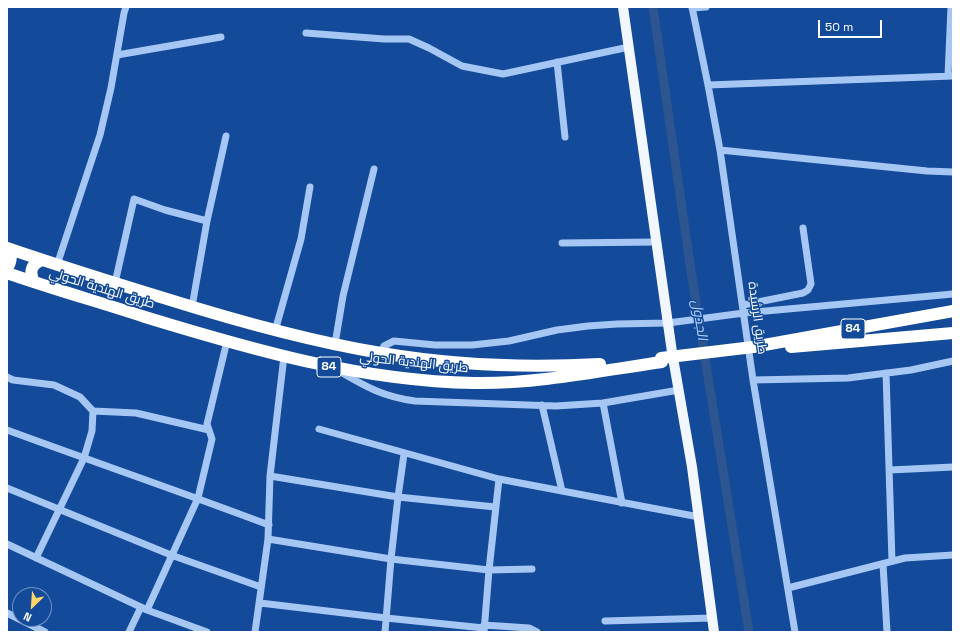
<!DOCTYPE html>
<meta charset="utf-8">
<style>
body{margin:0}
#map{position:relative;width:960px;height:639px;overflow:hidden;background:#134a99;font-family:"Space Grotesk",sans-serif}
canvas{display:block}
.frame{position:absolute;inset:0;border:8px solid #fff;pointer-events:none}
.north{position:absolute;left:12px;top:587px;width:40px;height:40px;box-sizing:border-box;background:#134a99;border:1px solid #7192c2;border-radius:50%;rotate:205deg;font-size:11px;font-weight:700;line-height:16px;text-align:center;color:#fff}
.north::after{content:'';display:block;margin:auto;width:14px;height:18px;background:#ffd768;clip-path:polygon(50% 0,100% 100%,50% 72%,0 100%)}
.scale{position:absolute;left:818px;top:20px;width:64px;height:18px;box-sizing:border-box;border:2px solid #fff;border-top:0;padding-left:5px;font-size:12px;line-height:14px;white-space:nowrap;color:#fff;-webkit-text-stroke:3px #134a99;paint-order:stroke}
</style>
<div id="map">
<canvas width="960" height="639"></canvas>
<div class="frame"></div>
<div class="north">N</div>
<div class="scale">50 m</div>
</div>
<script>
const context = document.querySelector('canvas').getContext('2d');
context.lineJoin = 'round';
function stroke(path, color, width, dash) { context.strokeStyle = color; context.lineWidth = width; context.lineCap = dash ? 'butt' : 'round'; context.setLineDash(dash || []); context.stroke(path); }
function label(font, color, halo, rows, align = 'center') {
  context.font = font + ' "Space Grotesk",Cairo,sans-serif'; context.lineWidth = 3; context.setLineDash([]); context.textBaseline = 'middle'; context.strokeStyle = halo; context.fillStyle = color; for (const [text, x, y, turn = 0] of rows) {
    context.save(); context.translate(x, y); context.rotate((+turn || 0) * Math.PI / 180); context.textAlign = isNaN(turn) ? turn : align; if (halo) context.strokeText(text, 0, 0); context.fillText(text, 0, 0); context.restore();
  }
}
const canal = new Path2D(`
 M653 7 691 271 749 632`);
const minor = new Path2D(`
 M692 7 708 85 720 150 753 380 795 632
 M692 8 706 7
 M306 33 384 39H409L429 48 462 66 503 74 629 47
 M117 55 221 37
 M557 62 565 137
 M948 76 951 7
 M708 85 953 76
 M720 150 927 171 953 172
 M562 243 657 242
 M57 265 100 135 111 88 124 13 126 7
 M115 283 134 199 165 210 207 221
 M743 305 803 293 808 290 811 284 803 228
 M192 307 207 221 226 136
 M744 313 953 294
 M275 331 301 239 310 187
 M335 344 343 296 374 169
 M381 353 384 346 394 341 435 345H472L509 341 557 330 588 326 617 324 668 323 744 313
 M339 371C366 387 384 397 415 401L556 406 603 403 679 390
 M886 373 892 561
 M7 377 13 380 54 385 80 397 93 411 92 431 84 458 36 558
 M753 380 848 378 911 370 953 361
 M603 403 622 503
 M542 405 562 491
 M93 411 136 413 209 430
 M319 429 499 479 699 517
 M7 430C94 462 182 492 269 525
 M890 470 953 467
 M270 476 398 497 495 507
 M7 488 171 555 261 587
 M268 539 391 559 489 570 532 569
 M7 544 147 610 207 632
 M883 564 887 632
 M788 588 905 558 953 555
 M260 603 386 618 484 628
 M147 610 198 498 212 439 207 424 227 341
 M7 613 45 632
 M605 621 712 618
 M484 625 529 628 537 632
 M129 632 141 607
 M255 632 268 539 270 476 284 356
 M385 632 391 559 398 497 404 454
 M484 632 489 570 499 479`);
const major = new Path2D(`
 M623 7 672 352 692 467 714 632`);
const highway = new Path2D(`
 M7 248C60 266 114 283 167 299 237 321 308 341 381 353 452 365 528 368 600 364
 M7 248C12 255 12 261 7 268
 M7 273C53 289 99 302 145 317 253 350 361 381 474 383 537 384 600 371 662 362
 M34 282C29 272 31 264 42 260
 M753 347 953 311
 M791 347 953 333`);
const highwayBridge = new Path2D(`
 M661 358 753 347`);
const shields = [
 [853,329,24],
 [329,367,24]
];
const shieldNames = [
 ["84",853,329],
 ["84",329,367]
];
const streetNames = [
 ["طريق الهندية الحولي",102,289,17],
 ["طريق الرشيدة",757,318,82],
 ["طريق الهندية الحولي",414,363,6]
];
const waterNames = [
 ["الجدول",699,320,81]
];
stroke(canal, '#2d5590', 9);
stroke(minor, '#a6c7f3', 7);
stroke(major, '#f2f7ff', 10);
stroke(highway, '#fff', 12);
stroke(highwayBridge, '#fff', 12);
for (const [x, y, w] of shields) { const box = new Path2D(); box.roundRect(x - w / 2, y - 10, w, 20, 3); context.fillStyle = '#134a99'; context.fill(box); stroke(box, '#fff', 1); }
label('bold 12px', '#fff', null, shieldNames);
label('13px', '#fff', '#134a99', streetNames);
label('italic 14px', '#b2d1fa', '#134a99', waterNames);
</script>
